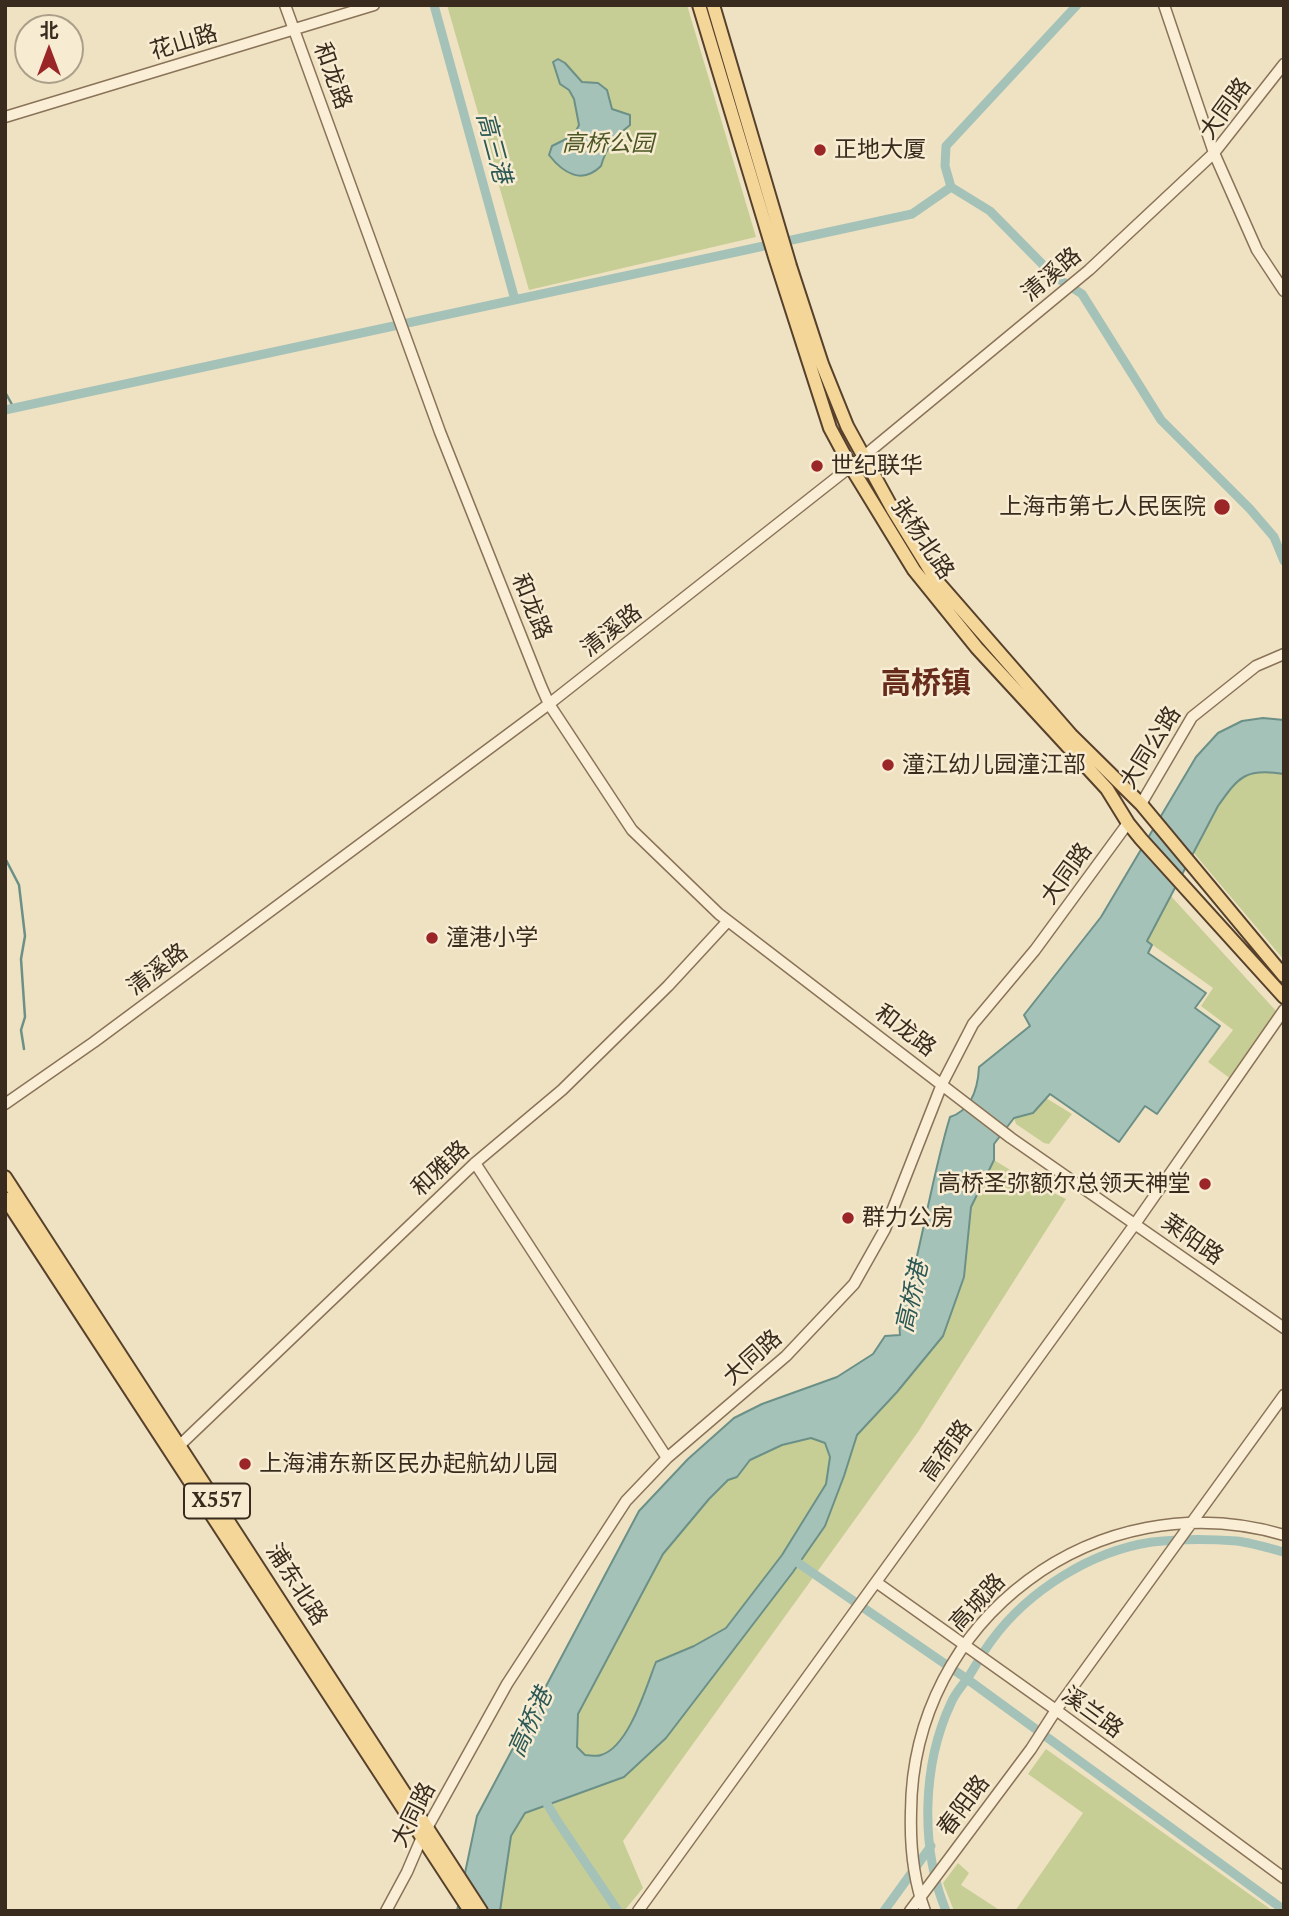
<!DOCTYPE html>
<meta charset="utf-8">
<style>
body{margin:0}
#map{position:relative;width:1289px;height:1916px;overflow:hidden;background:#efe2c2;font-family:"PT Serif","Noto Sans SC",serif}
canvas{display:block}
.frame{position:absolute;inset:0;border:7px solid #392b1d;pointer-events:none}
.north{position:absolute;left:14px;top:14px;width:70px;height:70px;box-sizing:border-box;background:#f7ecd2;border:2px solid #ab9f8a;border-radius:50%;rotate:0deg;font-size:19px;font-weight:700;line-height:28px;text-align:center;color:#392b1d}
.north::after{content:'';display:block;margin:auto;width:24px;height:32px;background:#9b2627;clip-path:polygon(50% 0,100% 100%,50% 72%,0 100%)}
</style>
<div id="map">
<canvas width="1289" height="1916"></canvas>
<div class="frame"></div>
<div class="north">北</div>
</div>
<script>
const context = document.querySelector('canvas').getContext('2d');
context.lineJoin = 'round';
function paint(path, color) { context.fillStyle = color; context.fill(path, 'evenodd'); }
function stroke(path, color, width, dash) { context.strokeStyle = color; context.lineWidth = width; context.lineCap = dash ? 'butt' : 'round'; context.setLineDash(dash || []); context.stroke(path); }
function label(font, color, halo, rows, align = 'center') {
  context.font = font + ' "PT Serif","Noto Sans SC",serif'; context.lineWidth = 5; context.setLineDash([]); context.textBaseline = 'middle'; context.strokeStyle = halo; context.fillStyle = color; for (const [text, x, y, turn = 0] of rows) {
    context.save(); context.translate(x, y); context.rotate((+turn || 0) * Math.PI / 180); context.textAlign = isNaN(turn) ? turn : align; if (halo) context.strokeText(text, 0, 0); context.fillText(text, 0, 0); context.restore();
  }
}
const green = new Path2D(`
 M447 5H687L756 237 529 290Z
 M1284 760V960L1182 839 1207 786Z
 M1170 895 1277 1012 1231 1079 1208 1062 1233 1030 1201 1006 1213 988 1147 941Z
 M1046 1098 1072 1114 1049 1144 1044 1143 1016 1124 1014 1118 1033 1113Z
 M994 1160 1020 1176 1066 1199 918 1432 623 1841 643 1888 624 1911H500L511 1836 525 1813 624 1777 666 1738 813 1543 825 1526 844 1476 857 1435 897 1392 964 1277 971 1207Z
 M811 1438 825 1443 830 1457 826 1484 782 1555 726 1628 694 1646 656 1662C646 1687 629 1746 601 1755 597 1757 590 1756 585 1755L577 1747 578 1714 663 1554 709 1499 728 1480 738 1477 750 1460 782 1444Z
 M1046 1749 1273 1911H1015L1083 1813 1028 1774Z
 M958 1863 969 1873 961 1885 1001 1911H954L943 1883Z`);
const water = new Path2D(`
 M558 59 565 63 582 82 598 83 607 90 612 109 630 115V125C615 137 606 148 601 166 582 185 563 173 549 155L552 146 574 135 579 125 574 99 569 90 560 84 553 62Z
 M1263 718 1284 720V774C1246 768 1239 776 1218 806L1147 941 1152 945 1148 953 1206 993 1195 1008 1220 1026 1157 1114 1145 1106 1119 1142 1050 1094 1033 1113 1014 1118 994 1144V1160L971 1207 964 1277 943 1336 897 1392 857 1435 844 1476 825 1526 793 1572 666 1738 624 1777 525 1813 511 1836 500 1911H457L477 1816 639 1511 688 1459 734 1418 762 1404 837 1377 873 1354 885 1336 900 1335C897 1308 911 1282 917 1256 928 1209 936 1163 950 1117 972 1110 978 1087 979 1067L1030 1026 1024 1015 1101 917 1196 757 1218 733 1242 721ZM811 1438 825 1443 830 1457 826 1484 782 1555 726 1628 694 1646 656 1662C646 1687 629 1747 601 1755 597 1757 590 1755 585 1755L577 1747 578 1714 663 1554 709 1499 728 1480 737 1477 750 1460 782 1445Z`);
const stream = new Path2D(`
 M5 392 14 408
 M5 858 19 885 25 936 21 959 25 1017 21 1030 24 1049`);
const canal = new Path2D(`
 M434 5 515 300
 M1077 5 946 146 945 166 951 187 990 211 1054 276 1082 294 1161 420 1250 509 1274 537 1284 561
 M5 410 912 214 951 187
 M791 1558 967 1679 1284 1910
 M542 1795 556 1819 618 1911
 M884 1911 931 1846
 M946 1911C920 1848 922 1765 951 1703 955 1693 963 1685 969 1676 976 1665 983 1652 992 1640 1028 1591 1091 1551 1152 1542 1178 1539 1210 1539 1237 1541 1252 1543 1269 1548 1284 1552`);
const minor = new Path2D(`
 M285 5 440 432 541 686 549 704 632 830 719 914 1011 1138 1284 1328
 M1164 5 1214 153 1257 250 1284 291
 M5 117 374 5
 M1141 804 1192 717 1256 666 1284 654
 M5 1104 94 1042 549 704 864 456 1089 270 1214 153 1284 64
 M475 1163 667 1458
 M180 1445 475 1163 562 1090 668 986 728 921
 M876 1582 1056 1710 1284 1878
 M386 1911 407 1872 422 1837 507 1684 626 1501 667 1458 786 1356 854 1284 885 1229 942 1084 973 1024 1035 950 1128 823
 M638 1911 1135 1224 1284 1010
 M910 1911 1031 1749 1056 1710 1284 1395
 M925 1911C913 1879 910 1846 911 1812 912 1619 1097 1480 1284 1535`);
const major = new Path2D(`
 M699 5 775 257 830 428 851 467 914 570 977 648 1107 789 1128 823 1141 839 1284 997
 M713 5 790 266 822 364 847 426 893 510 936 580 1071 735 1141 804 1284 976
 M5 1177 481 1911
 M5 1198 470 1911`);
const markers = [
 [820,150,7,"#9b2627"],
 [817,466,7,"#9b2627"],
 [1222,507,9,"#9b2627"],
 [888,765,7,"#9b2627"],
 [432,938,7,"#9b2627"],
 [1205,1184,7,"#9b2627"],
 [848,1218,7,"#9b2627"],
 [245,1464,7,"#9b2627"]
];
const shields = [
 [217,1501,66]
];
const shieldNames = [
 ["X557",217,1501]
];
const streetNames = [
 ["花山路",184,43,-17],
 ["和龙路",332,76,70],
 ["大同路",1226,109,-54],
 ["清溪路",1052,275,-40],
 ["张杨北路",922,539,56],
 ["和龙路",531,607,68],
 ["清溪路",612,631,-38],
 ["大同公路",1151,748,-58],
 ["大同路",1067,874,-54],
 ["清溪路",158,970,-37],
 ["和龙路",905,1031,37],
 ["和雅路",441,1169,-43],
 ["莱阳路",1192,1240,35],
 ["大同路",753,1358,-42],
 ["高荷路",947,1451,-54],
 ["浦东北路",296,1585,57],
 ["高城路",978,1603,-47],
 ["溪兰路",1092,1713,36],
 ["春阳路",964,1806,-53],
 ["大同路",414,1815,-63]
];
const parkNames = [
 ["高桥公园",608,144]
];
const poiNames = [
 ["正地大厦",834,150],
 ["世纪联华",831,466],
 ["上海市第七人民医院",1206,507,"right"],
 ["潼江幼儿园潼江部",902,765],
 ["潼港小学",446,938],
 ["高桥圣弥额尔总领天神堂",1191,1184,"right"],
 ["群力公房",862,1218],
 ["上海浦东新区民办起航幼儿园",259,1464]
];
const waterNames = [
 ["高三港",493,148,75],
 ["高桥港",913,1297,-77],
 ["高桥港",531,1723,-65]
];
const districtNames = [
 ["高桥镇",926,684]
];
paint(green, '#c7ce95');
paint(water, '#a5c2b9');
stroke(water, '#6b9087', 2);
stroke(stream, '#6b9087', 2.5);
stroke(canal, '#a5c2b9', 9);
stroke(minor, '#8a7358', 13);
stroke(major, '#57412d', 16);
stroke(minor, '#faefd6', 10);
stroke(major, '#f4d798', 12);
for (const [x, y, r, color] of markers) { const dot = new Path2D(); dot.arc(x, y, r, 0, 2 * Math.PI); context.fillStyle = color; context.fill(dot); stroke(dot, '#f7ecd2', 2.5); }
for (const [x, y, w] of shields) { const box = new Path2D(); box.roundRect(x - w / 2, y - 17.5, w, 35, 5); context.fillStyle = '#f7ecd2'; context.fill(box); stroke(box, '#392b1d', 2); }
label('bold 21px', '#392b1d', null, shieldNames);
label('23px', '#392b1d', '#f7ecd2', streetNames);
label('italic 23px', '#4a5623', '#f7ecd2', parkNames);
label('23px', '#392b1d', '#f7ecd2', poiNames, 'left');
label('italic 24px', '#2c5956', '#f7ecd2', waterNames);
label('bold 30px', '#672b1b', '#f7ecd2', districtNames);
</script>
